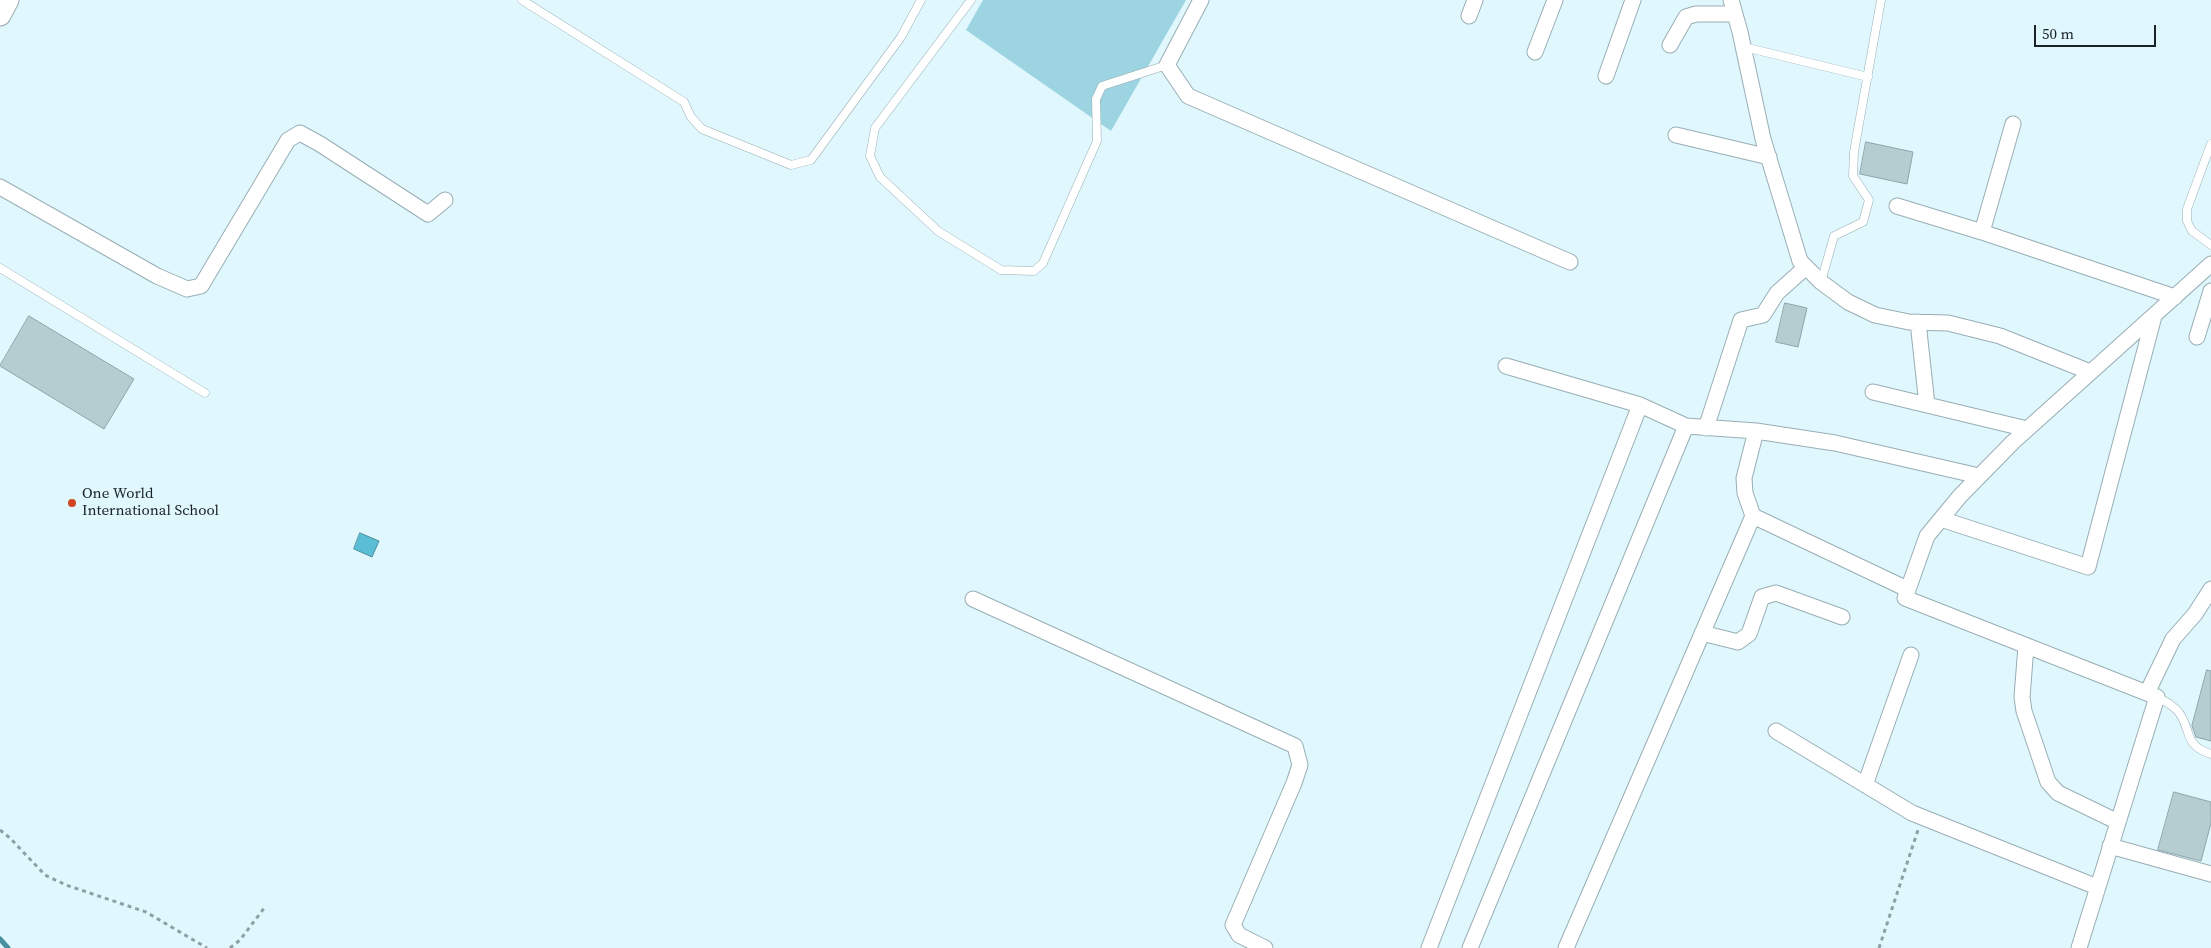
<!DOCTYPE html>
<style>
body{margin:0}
#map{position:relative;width:2211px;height:948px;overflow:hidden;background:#e0f7fd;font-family:"Source Serif 4",serif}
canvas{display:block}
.scale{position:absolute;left:2034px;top:25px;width:122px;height:22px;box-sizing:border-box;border:2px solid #192224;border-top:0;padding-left:6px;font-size:15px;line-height:18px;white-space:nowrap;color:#192224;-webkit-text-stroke:4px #e0f7fd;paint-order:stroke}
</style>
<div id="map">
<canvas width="2211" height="948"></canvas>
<div class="scale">50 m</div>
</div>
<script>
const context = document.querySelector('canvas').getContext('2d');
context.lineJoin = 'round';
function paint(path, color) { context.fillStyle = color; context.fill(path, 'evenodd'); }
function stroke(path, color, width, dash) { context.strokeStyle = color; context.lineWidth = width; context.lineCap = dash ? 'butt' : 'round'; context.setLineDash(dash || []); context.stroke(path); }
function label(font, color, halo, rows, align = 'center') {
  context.font = font + ' "Source Serif 4",serif'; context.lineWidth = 4; context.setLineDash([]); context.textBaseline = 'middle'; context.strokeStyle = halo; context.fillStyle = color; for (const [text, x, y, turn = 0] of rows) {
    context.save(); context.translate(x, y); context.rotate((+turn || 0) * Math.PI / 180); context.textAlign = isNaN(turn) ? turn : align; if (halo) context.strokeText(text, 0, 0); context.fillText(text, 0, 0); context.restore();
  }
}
const green = new Path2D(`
 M983 0H1186L1111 131 966 30Z`);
const water = new Path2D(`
 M360 533 379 541 372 557 354 549Z`);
const stream = new Path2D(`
 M0 939 8 948`);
const building = new Path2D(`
 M1866 142 1913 152 1907 184 1860 174Z
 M1785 303 1807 308 1798 347 1776 342Z
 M29 316 134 379 104 429 0 366Z
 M2207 670 2211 671V741L2196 737 2192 726Z
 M2174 792 2211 802V823L2201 861 2158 850Z`);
const path = new Path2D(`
 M0 830 10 838 45 875 66 885 146 912 207 948
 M230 948 240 940 265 907
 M1879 948 1918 830`);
const lane = new Path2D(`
 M522 0 684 102 691 117 702 129 791 165 811 160 901 37 921 0
 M971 0 875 128 870 156 880 177 938 231 1001 270 1034 271 1043 263 1097 141 1096 99 1102 86 1167 65
 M1744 47 1868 77
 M2211 144 2187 209V221L2192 231 2211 245
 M0 268 205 393
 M1821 282 1834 236 1863 222 1869 200 1853 176 1854 152 1881 0
 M2157 697C2166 702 2175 706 2180 714 2192 733 2184 745 2211 754`);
const street = new Path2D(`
 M1201 0 1167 65 1188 96 1570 262
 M1731 0 1740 32 1763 139 1800 261 1821 282 1848 302 1875 315 1909 322 1948 323 2000 336 2090 372
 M1469 16 1475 0
 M1670 45 1686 17 1696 14H1735
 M1535 52 1555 0
 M1606 76 1633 0
 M1676 135 1769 157
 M0 187 157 276 187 289 201 286 288 140 300 133 320 144 428 214 445 200
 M1897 206 1982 232 2175 297
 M1982 232 2013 124
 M1918 322 1927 405
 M2197 337 2211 291
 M1506 366 1640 405 1686 426 1756 431 1835 443 1979 476
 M1873 392 2027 429
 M1706 428 1741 320 1763 315 1777 293 1806 267
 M1753 516 1745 493 1744 478 1756 431
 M1941 519 2088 567 2154 316
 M973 599 1295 746 1300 765 1294 783 1233 925 1239 935 1265 948
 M1702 633 1738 642 1749 634 1762 597 1776 593 1842 617
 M2026 646 2022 697 2024 711 2048 782 2058 793 2118 822
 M2147 693 2173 639 2195 614 2211 589
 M1776 731 1912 813 2097 887
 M1865 785 1911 655
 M2110 846 2211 874
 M1429 948 1640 405
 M1470 948 1686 426
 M1566 948 1753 516 1907 589
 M2079 948 2157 697 1905 598 1927 536 1960 496 2013 442 2211 264`);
const secondary = new Path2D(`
 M0 15 8 0`);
const markers = [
 [72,503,5,"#d04625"]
];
const poiNames = [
 ["One World",82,494],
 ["International School",82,511]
];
paint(green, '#9cd4e1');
paint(water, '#5cbed4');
stroke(water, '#488f9f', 1);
stroke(stream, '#488f9f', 5);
paint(building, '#b5ccd1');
stroke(building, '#8ea4a9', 1);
stroke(lane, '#98aeb4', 9);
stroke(street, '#98aeb4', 17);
stroke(secondary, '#98aeb4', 23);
stroke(path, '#8fa0a4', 3, [4, 4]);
stroke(lane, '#fff', 8);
stroke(street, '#fff', 15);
stroke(secondary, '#fff', 21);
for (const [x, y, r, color] of markers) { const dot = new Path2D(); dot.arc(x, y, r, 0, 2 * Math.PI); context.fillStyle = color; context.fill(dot); stroke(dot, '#e0f7fd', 2); }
label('15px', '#192224', '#e0f7fd', poiNames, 'left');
</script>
